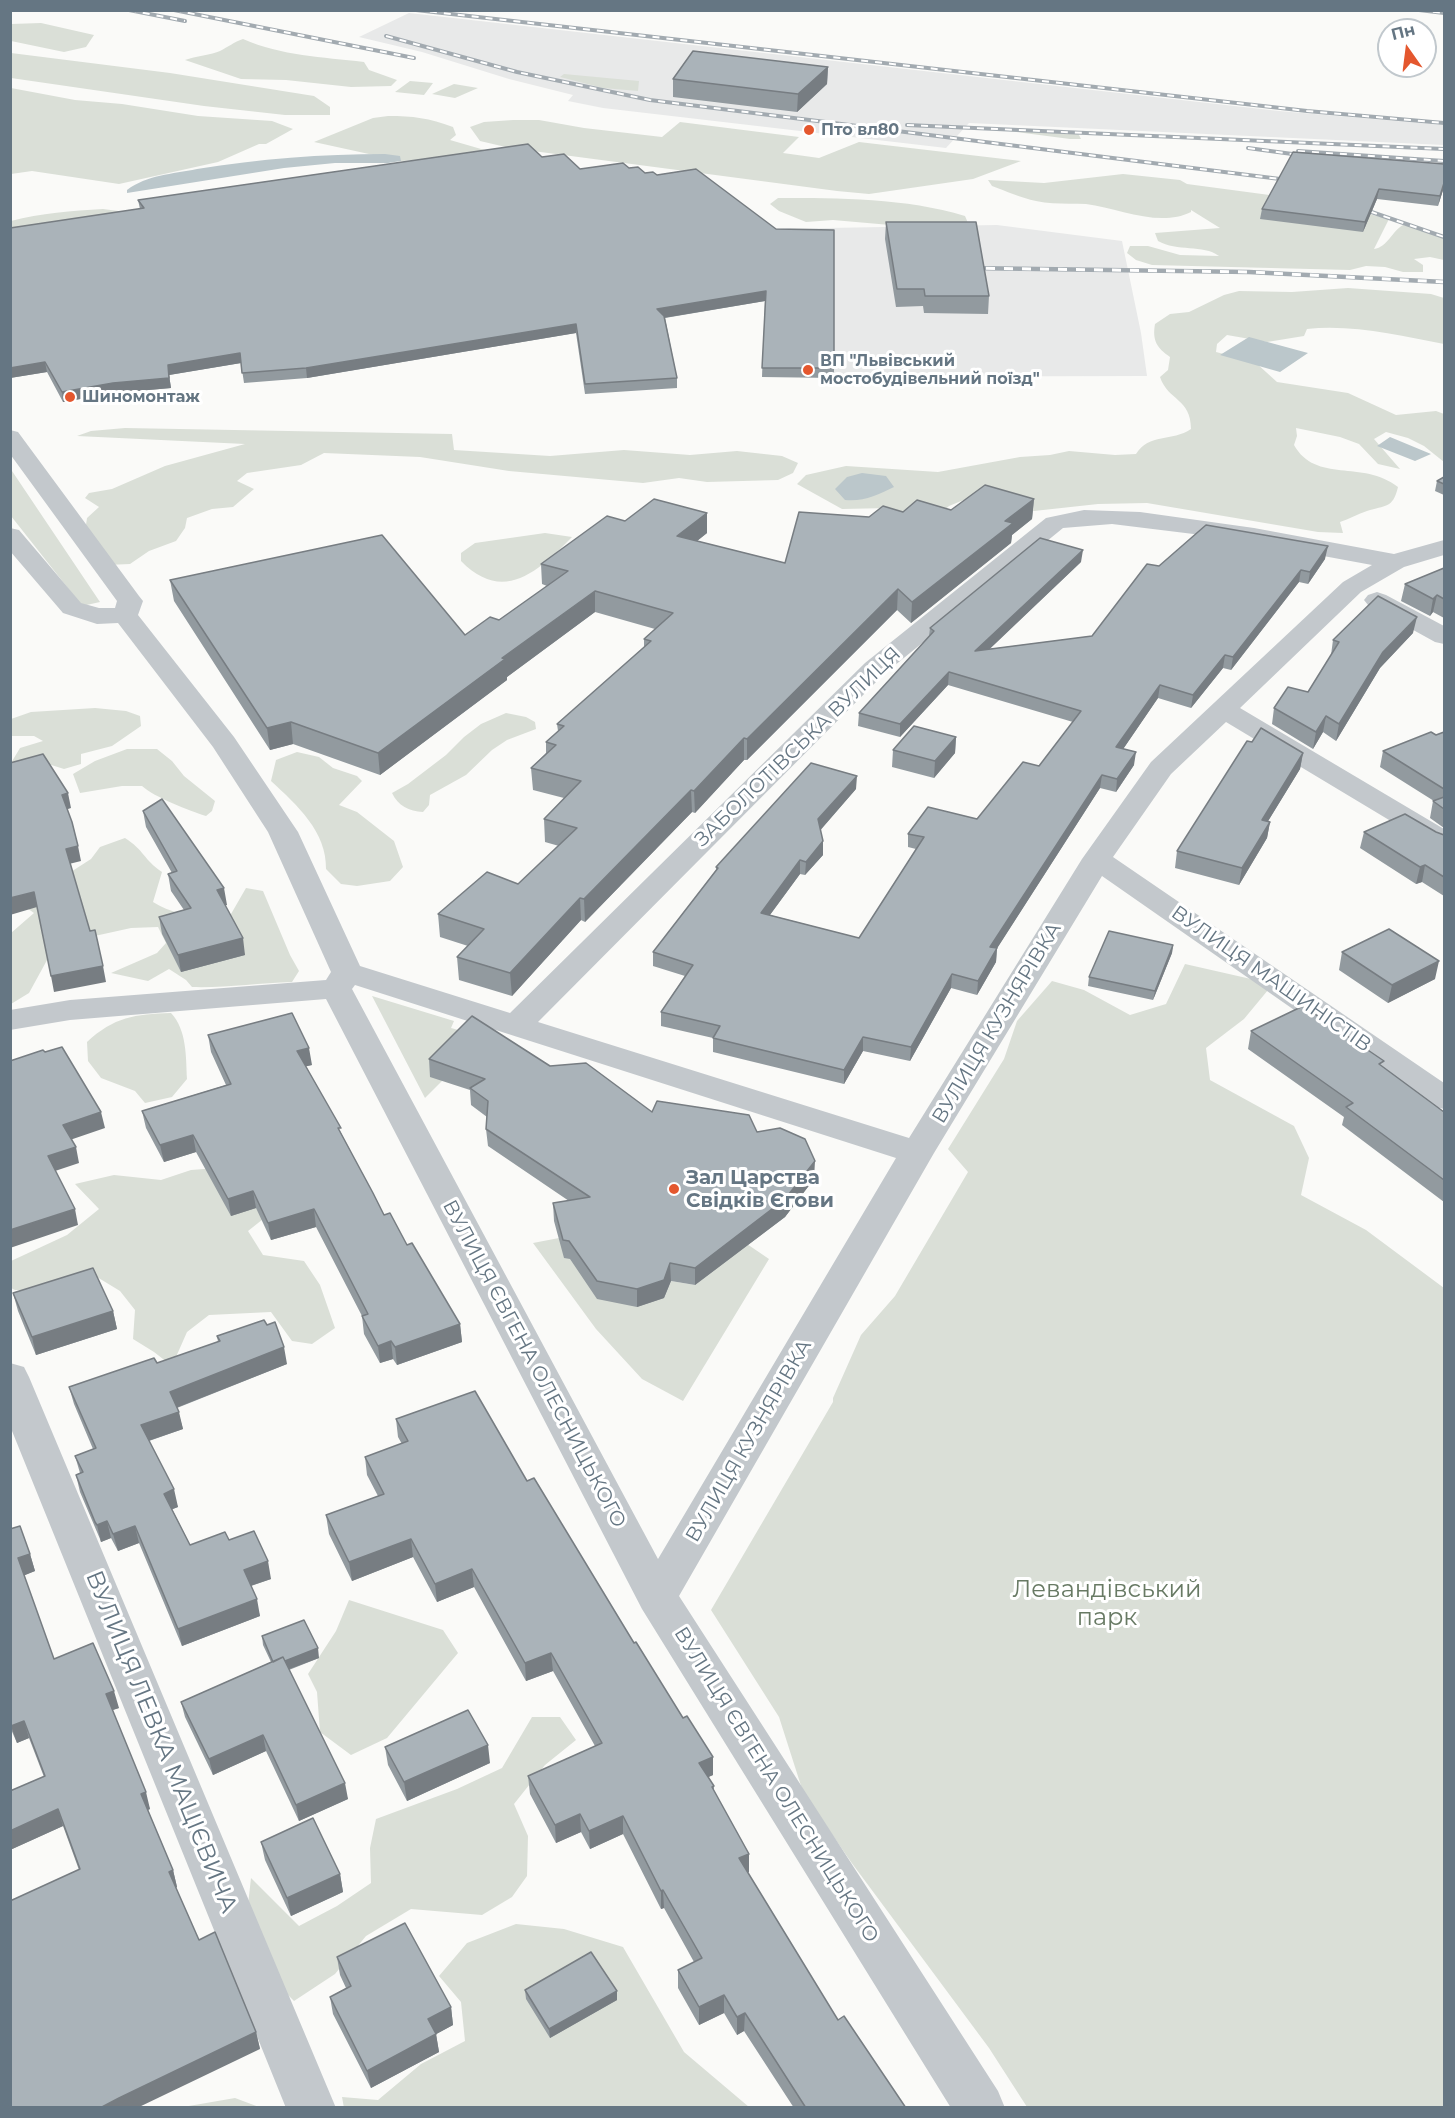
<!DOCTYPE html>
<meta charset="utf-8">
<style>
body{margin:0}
#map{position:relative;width:1455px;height:2118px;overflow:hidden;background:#fafaf8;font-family:Montserrat,sans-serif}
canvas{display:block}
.frame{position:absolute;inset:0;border:12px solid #657683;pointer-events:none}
.north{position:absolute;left:1377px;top:18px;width:60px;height:60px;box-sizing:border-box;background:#fff;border:2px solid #c1c8cd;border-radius:50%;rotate:346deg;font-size:16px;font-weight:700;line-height:24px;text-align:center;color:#657683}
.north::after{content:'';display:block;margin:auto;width:21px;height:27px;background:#e4572e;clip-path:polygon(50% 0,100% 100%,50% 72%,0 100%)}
</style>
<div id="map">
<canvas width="1455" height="2118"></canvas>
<div class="frame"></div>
<div class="north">Пн</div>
</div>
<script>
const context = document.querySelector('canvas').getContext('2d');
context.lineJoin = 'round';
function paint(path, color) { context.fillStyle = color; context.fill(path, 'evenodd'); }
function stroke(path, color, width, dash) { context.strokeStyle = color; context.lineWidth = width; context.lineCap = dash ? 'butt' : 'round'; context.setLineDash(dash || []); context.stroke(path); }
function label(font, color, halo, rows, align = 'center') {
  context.font = font + ' Montserrat,sans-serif'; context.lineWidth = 6; context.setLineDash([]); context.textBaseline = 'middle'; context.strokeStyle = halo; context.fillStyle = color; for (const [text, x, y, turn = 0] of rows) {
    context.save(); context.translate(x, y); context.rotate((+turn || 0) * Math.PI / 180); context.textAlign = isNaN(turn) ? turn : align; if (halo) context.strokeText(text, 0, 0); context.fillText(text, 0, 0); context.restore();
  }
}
const built = new Path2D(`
 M409 13 1279 111 1444 125V145L969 123 946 148 603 108 568 101 573 95 509 79 422 52 359 37Z
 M997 225 1122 241 1141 333 1147 376 762 377 771 229Z`);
const green = new Path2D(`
 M41 23 94 35 86 47 64 52 11 41V24Z
 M243 39C282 56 322 57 364 62L369 70 397 80 391 86 351 87 286 80 241 79 185 60C195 56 212 55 220 51 228 47 234 42 243 39Z
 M11 53 170 73 314 96 330 107V115H285L204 106 11 78Z
 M564 74 639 81 638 91 603 88 560 77Z
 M410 81 433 83 424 95 395 92Z
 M454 84 478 88 455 98 432 94Z
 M11 88 75 100 122 104 198 116 272 121 293 129 266 144H259L218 162 119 184 32 171 11 174Z
 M388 116C413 116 429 118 453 127L456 135 450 140 488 151 434 159 401 161 314 142 373 118Z
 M513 120H539L584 128 662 137 680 122 799 137 783 153 819 158 859 142 1021 161 973 179 869 194 837 191 510 148 480 141 470 127 484 122Z
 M1001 130H1056L1078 133 1081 139H1070Z
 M1123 174 1180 180 1187 184 1322 202 1389 219 1374 249C1388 247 1392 231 1403 225L1422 228 1444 239V260L1430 257 1414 259 1423 265V272H1403L1385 267 1366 266 1350 270 1152 265 1136 260 1127 253 1130 246H1148L1180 255 1219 256C1203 244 1177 252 1158 241L1155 233 1220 228 1191 210V212C1159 228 1119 208 1086 204 1069 203 1053 205 1036 201 1021 198 1006 191 992 186L988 180 1044 183Z
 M778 198C839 198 906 198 965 216L968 223 913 227 833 220 806 222 779 211 770 204Z
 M103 209 126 212 11 232V221C41 213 72 211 103 209Z
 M1348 288 1431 294 1444 298V344C1400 336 1353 324 1307 329L1304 336 1267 342 1227 335 1217 344 1216 352 1255 362 1277 382 1348 393 1396 415 1436 411 1444 414V462L1424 446 1408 438 1386 432 1374 439 1400 469 1378 464 1359 444 1340 437 1296 428 1297 436 1294 445C1316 484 1362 459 1398 487 1393 509 1385 505 1367 511 1358 514 1349 519 1340 522L1343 533 1318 532 1147 503 1098 504 1034 511 1013 505 966 499 949 506 939 515 943 525 889 508 842 509 797 484 806 475 846 466 938 472 1020 457 1050 455 1069 451 1115 455 1136 454C1149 433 1172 442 1191 429 1191 398 1168 401 1160 377L1168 370 1170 357C1157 348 1152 341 1155 324L1170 314 1189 312 1224 295 1239 291 1292 292Z
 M125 428 452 434 454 450 550 456 624 450 690 455 737 451 782 456 798 463 793 473 778 480 707 482 679 478 643 483 509 471 420 457 324 453 301 465 247 473 237 481 254 489 233 507 212 509 187 518 185 528 176 541 149 551 130 564 107 565 85 532 87 518 99 507 85 498 89 493 112 489 165 466 245 444 77 436 91 431Z
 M10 468 100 602 82 606 11 516Z
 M545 533 572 537C538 572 503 604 461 561V553L475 543Z
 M95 708 126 711 140 716 141 726 112 746 81 754V764L64 769 45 763H11L20 748 43 741 34 736H11V719L31 712Z
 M506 713 526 717 535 722 536 729 507 740 492 750 466 775 430 795 429 805 423 812C409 811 398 806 392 793L408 784 446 755 464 737 481 724Z
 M127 749H157L172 761 184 776 215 801 212 811 206 816C190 811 154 797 142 786H122L80 793 73 774 95 761Z
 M297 752 319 757 333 768 357 776 362 781 339 805 357 812 394 841 403 867 390 881 357 886 341 884 326 869C327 832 297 805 271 781L276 760Z
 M125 838C144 850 144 860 162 872L153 902C180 918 200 917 231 914L246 888 263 891 290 955 299 971 292 982C258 983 225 988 192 987L186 980 169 969 148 981 111 973 157 953 166 943 158 927 131 928 72 941 52 951 29 993 11 1004V933L34 913 21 904 91 859 100 847Z
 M1185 964 1273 984 1244 1019 1206 1048 1210 1080 1294 1126 1309 1158 1301 1195 1366 1230 1444 1288V2107H1027L989 2048 851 1862 803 1792 779 1717 711 1610 833 1402V1398L861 1335 895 1296 968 1172 948 1149 1004 1059 1017 1021 1052 981 1084 990 1130 1015 1166 1004Z
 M372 996 454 1021 451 1028 473 1034 442 1081 425 1098Z
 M171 1013C187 1030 186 1057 187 1079L172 1097 145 1103 135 1091 101 1078 88 1061 87 1042C114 1017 135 1014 171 1013Z
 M217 1168 277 1208 248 1231 263 1255 304 1261 320 1285 335 1328 312 1344 292 1341 271 1312 209 1315 187 1332 172 1366 154 1352 133 1339 135 1310 120 1291 97 1277 50 1290H15L11 1288V1261L67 1235 99 1209 75 1184 114 1175 161 1180 191 1170Z
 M559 1238 592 1263 664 1298 671 1281 695 1285 747 1244 769 1259 683 1401 642 1379 596 1329 533 1243Z
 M349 1600 443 1630 458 1653 387 1738 351 1755 320 1732 317 1692 308 1674 336 1631Z
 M532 1717H560L576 1740 545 1765 514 1804 528 1836 527 1876 512 1897 482 1915 411 1909 366 1936 335 1974 294 2001 266 1973 248 1905 251 1878 299 1926 337 1906 371 1883 370 1848 376 1819 457 1789 502 1768Z
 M516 1924 564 1929 623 1947 684 2052 749 2107 344 2108 342 2097 378 2100 421 2064 465 2041 461 2002 439 1976 467 1943Z
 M235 2098 259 2107H183Z`);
const water = new Path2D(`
 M385 154 400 156 401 161 388 163H335L284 168 127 193V190C147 175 172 174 197 169 259 159 322 154 385 154Z
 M1249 337 1308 353 1280 372 1220 355Z
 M1390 437 1431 454 1415 461 1377 446Z
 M862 473 886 476 894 487C878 495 863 502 845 500L835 489 847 477Z`);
const minor = new Path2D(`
 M10 430 18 432 139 596 143 601 138 615 234 737 298 832 360 966 510 1013 865 663 1046 518 1084 510 1140 512 1254 528 1394 554 1444 540V555L1404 567 1361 592 1240 708 1444 829V850L1434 847 1226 722 1171 774 1113 857 1444 1083V1109L1432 1106 1102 876 934 1153 679 1596 998 2091 1005 2108H951L642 1609 326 999 70 1020 10 1030V1010L70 1000 326 980 331 972 268 832 213 747 118 623 97 624 63 613 10 551V528L19 530 81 603 99 608H115L117 601 10 454ZM1112 524 1226 538 1372 565 1343 582 1151 762 1082 859 909 1138 538 1022 883 675 1063 528ZM355 985 896 1158 658 1559 352 989Z
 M1377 592 1386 595 1444 626V644L1435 642 1368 605 1364 600 1368 595Z
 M10 1363 24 1367 29 1377 336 2108H286L10 1426Z`);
const railFar1 = new Path2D(`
 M129 10 185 21
 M174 10 414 58
 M416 10 1307 111 1444 123
 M1419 10 1444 13
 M386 36 517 72 650 100 1296 181
 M907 125 1444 149
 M1248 148 1307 156
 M1298 151 1444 161
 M1357 207 1444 237`);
const rail = new Path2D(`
 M968 268 1249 272 1444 282`);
const wall = new Path2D(`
 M828 67 827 84 797 112 673 97V79Z
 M528 144 542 157 564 154 580 169 623 163 629 168 638 167 645 173 653 172 657 175 696 169 776 229 834 230V378L762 377 765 301 665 318 677 378V388L585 394 576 333 307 378 244 383 241 363 169 375 171 388 115 393 63 402 47 372 10 378V228L140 209 138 200Z
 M1444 164V187L1438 206 1377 199 1363 232 1260 219 1262 209Z
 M886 222 989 296 988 314 924 313 923 306 896 307 885 239Z
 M1444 477V495L1435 491 1437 481Z
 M1034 499 1032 519 1012 535 1011 543 911 623 897 610 747 760H744L695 813 692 812 585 922 581 920 512 996 459 980 457 957 468 946 440 937 438 914 518 884 559 846 545 842 544 819 564 798 533 790 531 768 546 753V742L558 731 557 724 644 647V639L655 629 595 612 507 677V680L380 775 293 744 270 750 174 601 170 580 465 635 499 620 547 586 542 584 541 564 625 521 707 513V533L697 541 785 563 869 517 903 512 951 510Z
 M1325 559 1308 584 1299 582 1231 670 1223 668 1191 708 1158 698 1123 749 1134 765 1116 792 1100 788 997 948 996 962 977 995 951 988 910 1061 863 1051 844 1084 713 1052V1038L661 1026V1012L685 976 653 966V952L716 870V867L856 789 820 830 823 841V855L805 875 800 874 770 915 859 938 916 849 908 847V834L977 819 1039 766 1073 722 948 685 900 737 858 726 859 713 929 636 930 628 1081 562 989 649 1092 636 1159 566Z
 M1444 568V618L1433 612 1430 616 1401 601 1405 584Z
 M1413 633 1380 668 1336 741 1323 732 1313 749 1272 724 1274 708 1308 692 1331 655 1333 640Z
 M1444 732V828L1430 818 1433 801H1434L1380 767 1383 751 1436 735Z
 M956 737 955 753 934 778 892 767 893 750Z
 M1303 753 1300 769 1268 821 1270 822 1267 838 1239 885 1175 868 1177 851Z
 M143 811 227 905H225L245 955 181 972 162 934 159 917 184 910 171 891 168 874 172 873 146 827Z
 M1364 832H1436L1444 835V896L1422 882 1416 884 1360 848Z
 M1173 945 1172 953 1153 1000 1088 986 1089 977Z
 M1342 952 1435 979 1388 1003 1339 970Z
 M1251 1031 1383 1067 1444 1112V1202L1342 1125 1344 1117 1248 1049Z
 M208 1035 312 1065 306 1066 384 1215 407 1245 460 1324 462 1342 397 1365 393 1359 380 1363 364 1334 362 1316 316 1227 271 1240 256 1208 231 1216 196 1152 164 1162 146 1128 142 1111 226 1085 211 1052Z
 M429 1059 550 1066 652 1112 757 1132 814 1179 785 1217 695 1285 671 1281 664 1298 637 1307 597 1299 570 1259 564 1258 554 1221 553 1203 569 1201 488 1146 486 1129 487 1117 471 1105 470 1090 430 1077Z
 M13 1293 113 1311 117 1329 36 1355 18 1311Z
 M217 1336 287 1364 177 1408 183 1429 149 1441 178 1507 172 1509 190 1545 229 1540 271 1579 251 1586 260 1616 182 1646 139 1543 118 1551 111 1538 101 1542 100 1539 80 1492 76 1475 80 1473 75 1456 93 1449 74 1404 69 1387 157 1363 218 1342Z
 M396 1419 527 1481 713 1775 708 1777 714 1786V1791L749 1854V1872H747L838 2020 906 2108H794L744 2031 737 2035 724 2013 699 2025 678 1988V1970L694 1962 664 1908 661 1909 623 1834 590 1849 581 1832 556 1843 530 1794 528 1776 595 1746 553 1671 526 1681 474 1587 437 1602 413 1557 352 1581 329 1534 326 1515 378 1496 367 1475 365 1457 402 1444 398 1437Z
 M10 1529 30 1554 35 1571 24 1575 54 1659 119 1708 112 1710 150 1809 148 1810 173 1870 177 1887 176 1888 199 1940 256 2032 260 2049 79 1870 63 1826 10 1850V1791L44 1777 29 1738 17 1743 10 1727Z
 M262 1636 319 1658 289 1670 348 1799 299 1821 266 1751 213 1775 185 1717 181 1702 271 1662 263 1645Z
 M385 1747 490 1763 407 1801 388 1765Z
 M261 1842 340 1874 343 1892 291 1916 265 1860Z
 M337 1957 451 2007 453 2025 436 2034 439 2052 371 2088 333 2014 330 1997 346 1988 340 1975Z
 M525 1990 617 1991V2000L550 2038 526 1999Z`);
const shadedWall = new Path2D(`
 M828 67 827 84 797 112 798 94Z
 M1444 183V187L1438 206 1440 196Z
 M1379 189 1377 199 1363 232 1365 222Z
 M766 291 765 301 657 319V309Z
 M576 324V333L307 378 306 368Z
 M240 353 241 363 169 375 171 388 115 393 63 402 62 392 168 365Z
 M45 362 47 372 10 378V368Z
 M1034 499 1032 519 1012 535 1011 543 911 623 912 602 1005 521Z
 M707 513V533L677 557V536Z
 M1328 546 1325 559 1308 584 1310 572Z
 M1083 550 1081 562 974 664 975 651Z
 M1301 570 1299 582 1231 670 1233 657Z
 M898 589 897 610 747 760V739Z
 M595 591V612L507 677V680L380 775 378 753 502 658Z
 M1437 595 1433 612 1430 616 1433 599Z
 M1417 617 1413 633 1380 668 1336 741 1339 724 1383 652Z
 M1225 655 1223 668 1191 708 1193 695Z
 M949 672 948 685 900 737V724Z
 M1160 685 1158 698 1115 761 1116 747Z
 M1326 716 1323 732 1313 749 1316 732Z
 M291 722 293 744 270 750 267 728Z
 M956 737 955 753 934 778 935 761Z
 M744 738V760L695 813 694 791Z
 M1136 752 1134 765 1116 792 1117 779Z
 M1303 753 1300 769 1259 836 1262 820Z
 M1102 775 1100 788 989 961 990 947Z
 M857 776 856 789 818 833V819Z
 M691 790 692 812 585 922 584 899Z
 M68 793 71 808 65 810 62 795Z
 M1270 822 1267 838 1239 885 1242 868Z
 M823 841V855L805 875 806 862Z
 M78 846 81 861 69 864 66 849Z
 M800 860V874L761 927V913Z
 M1425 865 1422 882 1416 884 1420 867Z
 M224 888 227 905 220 907 217 890Z
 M34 892 37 907 10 915V898Z
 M580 898 581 920 512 996 510 973Z
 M243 938 245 955 181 972 178 955Z
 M1173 945 1172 953 1153 1000 1155 991Z
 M997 948 996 962 977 995 978 981Z
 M1439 961 1435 979 1388 1003 1392 985Z
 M103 966 106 982 54 992 51 976Z
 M952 974 951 988 910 1061 911 1047Z
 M863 1037V1051L844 1084V1070Z
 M309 1048 312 1065 299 1068 297 1051Z
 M101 1112 105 1128 67 1141 63 1125Z
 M193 1135 196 1152 164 1162 160 1145Z
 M76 1147 79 1163 52 1172 48 1156Z
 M815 1161 814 1179 785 1217 695 1285V1268Z
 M253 1191 256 1208 231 1216 228 1199Z
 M75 1209 78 1225 10 1248V1230Z
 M314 1209 316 1227 271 1240 268 1223Z
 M670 1263 671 1281 664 1298 637 1307V1289Z
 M113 1311 117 1329 36 1355 32 1337Z
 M460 1324 462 1342 397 1365 395 1347Z
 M391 1341 393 1359 380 1363 378 1346Z
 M284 1347 287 1364 173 1409 170 1392Z
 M179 1412 183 1429 145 1442 141 1425Z
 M174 1489 178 1507 168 1511 164 1494Z
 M107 1521 111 1538 101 1542 97 1525Z
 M135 1526 139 1543 118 1551 113 1534Z
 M411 1539 413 1557 352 1581 349 1562Z
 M30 1554 35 1571 23 1576 18 1558Z
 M268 1561 271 1579 247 1587 244 1570Z
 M472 1569 474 1587 437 1602 435 1584Z
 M257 1599 260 1616 182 1646 178 1629Z
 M318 1648 319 1658 276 1674 275 1665Z
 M551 1653 553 1671 526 1681 525 1663Z
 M114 1691 119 1708 110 1711 106 1694Z
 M24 1721 29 1738 17 1743 11 1726Z
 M263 1735 266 1751 213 1775 209 1759Z
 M488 1745 490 1763 407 1801 404 1782Z
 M713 1757V1775L700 1781 699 1763Z
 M345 1783 348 1799 299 1821 296 1805Z
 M146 1792 150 1809 145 1811 141 1794Z
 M58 1809 63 1826 10 1850V1831Z
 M580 1814 581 1832 556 1843 555 1825Z
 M623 1816V1834L590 1849 589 1831Z
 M749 1854V1872L738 1876 739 1858Z
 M173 1870 177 1887 173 1889 169 1872Z
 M340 1874 343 1892 291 1916 287 1898Z
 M663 1890 664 1908 661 1909V1891Z
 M617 1991V2000L550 2038 549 2029Z
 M724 1995V2013L699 2025V2007Z
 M451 2007 453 2025 431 2037 428 2019Z
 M745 2013 744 2031 737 2035V2017Z
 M256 2032 260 2049 137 2108H100L119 2098Z
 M436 2034 439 2052 371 2088 367 2071Z`);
const building = new Path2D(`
 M693 51 828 67 798 94 673 79Z
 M528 144 542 157 564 154 580 169 623 163 629 168 638 167 645 173 653 172 657 175 696 169 776 229 834 230V368H762L766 291 657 309 664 316 677 378 585 384 576 324 306 368 242 373 240 353 168 365 169 378 113 383 62 392 45 362 10 368V228L144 208 138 200Z
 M1293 152 1444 164V183L1440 196 1379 189 1365 222 1262 209Z
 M886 222H976L989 296H925L924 289H897Z
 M1444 477V484L1437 481Z
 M985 485 1034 499 1005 521 1013 523 912 602 898 589 747 739 744 738 694 791 691 790 584 899 580 898 510 973 457 957 484 929 438 914 487 872 518 884 577 828 544 819 581 781 531 768 556 745 546 742 564 726 557 724 651 641 644 639 673 613 595 591 502 658 505 659 378 753 291 722 267 728 170 580 382 535 465 635 490 617 499 620 568 571 541 564 607 516 625 521 654 499 707 513 677 536 785 563 799 512 869 517 883 506 903 512 917 500 951 510Z
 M1206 525 1328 546 1310 572 1301 570 1233 657 1225 655 1193 695 1160 685 1116 747 1136 752 1117 779 1102 775 990 947 997 948 978 981 952 974 911 1047 863 1037 844 1070 713 1038 720 1026 661 1012 693 965 653 952 718 868 716 867 811 763 857 776 818 819 823 841 806 862 800 860 761 913 859 938 924 837 908 834 928 807 977 819 1023 762 1039 766 1081 711 949 672 900 724 859 713 934 631 930 628 1040 538 1083 550 975 651 1092 636 1147 564 1159 566Z
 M1444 568V599L1437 595 1433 599 1405 584Z
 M1378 596 1417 617 1383 652 1339 724 1326 716 1316 732 1274 708 1288 687 1308 692 1339 642 1333 640Z
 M914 726 956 737 935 761 893 750Z
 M1261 728 1303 753 1262 820 1270 822 1242 868 1177 851 1247 741 1252 742Z
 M1431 732 1436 735 1444 732V789L1383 751Z
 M43 754 68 793 62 795 72 822 78 846 66 849 90 931 95 930 103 966 51 976 34 892 10 898V763Z
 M1444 797V809L1433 801Z
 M162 799 224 888 217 890 243 938 178 955 159 917 191 908 168 874 177 871 143 811Z
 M1405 814 1436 832 1444 835V877L1425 865 1420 867 1364 832Z
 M1389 929 1439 961 1392 985 1342 952Z
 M1109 931 1173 945 1155 991 1089 977Z
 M1303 1006 1384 1061 1379 1064 1444 1112V1180L1346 1107 1353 1103 1251 1031Z
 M292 1013 309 1048 297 1051 341 1128H338L373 1193 384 1215 390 1213 407 1245 412 1243 460 1324 395 1347 391 1341 378 1346 362 1316 368 1314 314 1209 268 1223 253 1191 228 1199 193 1135 160 1145 142 1111 231 1084 208 1035Z
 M472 1016 550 1066 586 1063 652 1112 657 1101 749 1115 757 1132 780 1128 805 1139 815 1161 785 1199 695 1268 670 1263 664 1280 637 1289 597 1281 569 1241 563 1240 553 1203 590 1197 486 1129 488 1101 470 1088 485 1079 429 1059Z
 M62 1047 101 1112 63 1125 76 1147 48 1156 75 1209 10 1230V1061L43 1050 45 1052Z
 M93 1268 113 1311 32 1337 13 1293Z
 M264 1320 267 1325 275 1322 284 1347 170 1392 179 1412 141 1425 174 1489 164 1494 190 1545 225 1532 229 1540 254 1531 268 1561 244 1570 257 1599 178 1629 135 1526 113 1534 107 1521 97 1525 95 1522 76 1475 83 1472 75 1456 96 1448 69 1387 154 1358 157 1363 220 1341 217 1336Z
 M475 1391 527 1481 534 1478 634 1643 636 1642 683 1718 687 1716 713 1757 699 1763 714 1786 712 1787 749 1854 739 1858 838 2020 844 2016 906 2108H806L745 2013 737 2017 724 1995 699 2007 678 1970 702 1958 663 1890 661 1891 623 1816 589 1831 580 1814 555 1825 528 1776 602 1743 551 1653 525 1663 472 1569 435 1584 411 1539 349 1562 326 1515 384 1494 365 1457 408 1441 396 1419Z
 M20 1526 30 1554 18 1558 54 1659 93 1643 114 1691 106 1694 146 1792 141 1794 173 1870 169 1872 199 1940 215 1932 256 2032 119 2098 100 2108H10V1901L80 1869 58 1809 10 1831V1791L45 1776 24 1721 11 1726 10 1723V1529Z
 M304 1620 318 1648 285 1661 283 1657 273 1662 262 1636Z
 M283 1657 345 1783 296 1805 263 1735 209 1759 181 1702Z
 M468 1710 488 1745 404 1782 385 1747Z
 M313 1818 340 1874 287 1898 261 1842Z
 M405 1923 451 2007 428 2019 436 2034 367 2071 330 1997 351 1986 337 1957Z
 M591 1952 617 1991 549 2029 525 1990Z`);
const markers = [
 [809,130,6,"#e4572e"],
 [808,370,6,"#e4572e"],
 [70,397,6,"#e4572e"],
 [674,1189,6,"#e4572e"]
];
const farPoinames = [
 ["Пто вл80",821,130],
 ["ВП \"Львівський",820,361],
 ["мостобудівельний поїзд\"",820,379],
 ["Шиномонтаж",82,397]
];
const streetNames = [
 ["ЗАБОЛОТІВСЬКА ВУЛИЦЯ",798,747,-44],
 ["ВУЛИЦЯ МАШИНІСТІВ",1271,979,35],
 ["ВУЛИЦЯ КУЗНЯРІВКА",997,1023,-59],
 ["ВУЛИЦЯ ЄВГЕНА ОЛЕСНИЦЬКОГО",534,1364,62],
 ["ВУЛИЦЯ КУЗНЯРІВКА",749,1441,-60],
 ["ВУЛИЦЯ ЄВГЕНА ОЛЕСНИЦЬКОГО",776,1785,58]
];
const poiNames = [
 ["Зал Царства",686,1178],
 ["Свідків Єгови",686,1201]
];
const nearParknames = [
 ["Левандівський",1107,1590],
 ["парк",1107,1618]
];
const nearStreetnames = [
 ["ВУЛИЦЯ ЛЕВКА МАЦІЄВИЧА",161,1742,68]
];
paint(built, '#e8e9e9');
paint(green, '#dadfd7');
paint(water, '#bbc7cb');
paint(minor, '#c3c8cc');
stroke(railFar1, '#a2aab0', 4);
stroke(rail, '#a2aab0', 4.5);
stroke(railFar1, '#fff', 2, [7]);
stroke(rail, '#fff', 3, [9]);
paint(wall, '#929a9f');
paint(shadedWall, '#777d82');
paint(building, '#aab3b9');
stroke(building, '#777d82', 1.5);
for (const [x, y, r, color] of markers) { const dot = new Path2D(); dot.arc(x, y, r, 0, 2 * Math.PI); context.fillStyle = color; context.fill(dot); stroke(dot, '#fff', 2); }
label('bold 16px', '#657683', '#fff', farPoinames, 'left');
label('20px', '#657683', '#fff', streetNames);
label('bold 20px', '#657683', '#fff', poiNames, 'left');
label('24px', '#687a64', '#fff', nearParknames);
label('24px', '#657683', '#fff', nearStreetnames);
</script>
